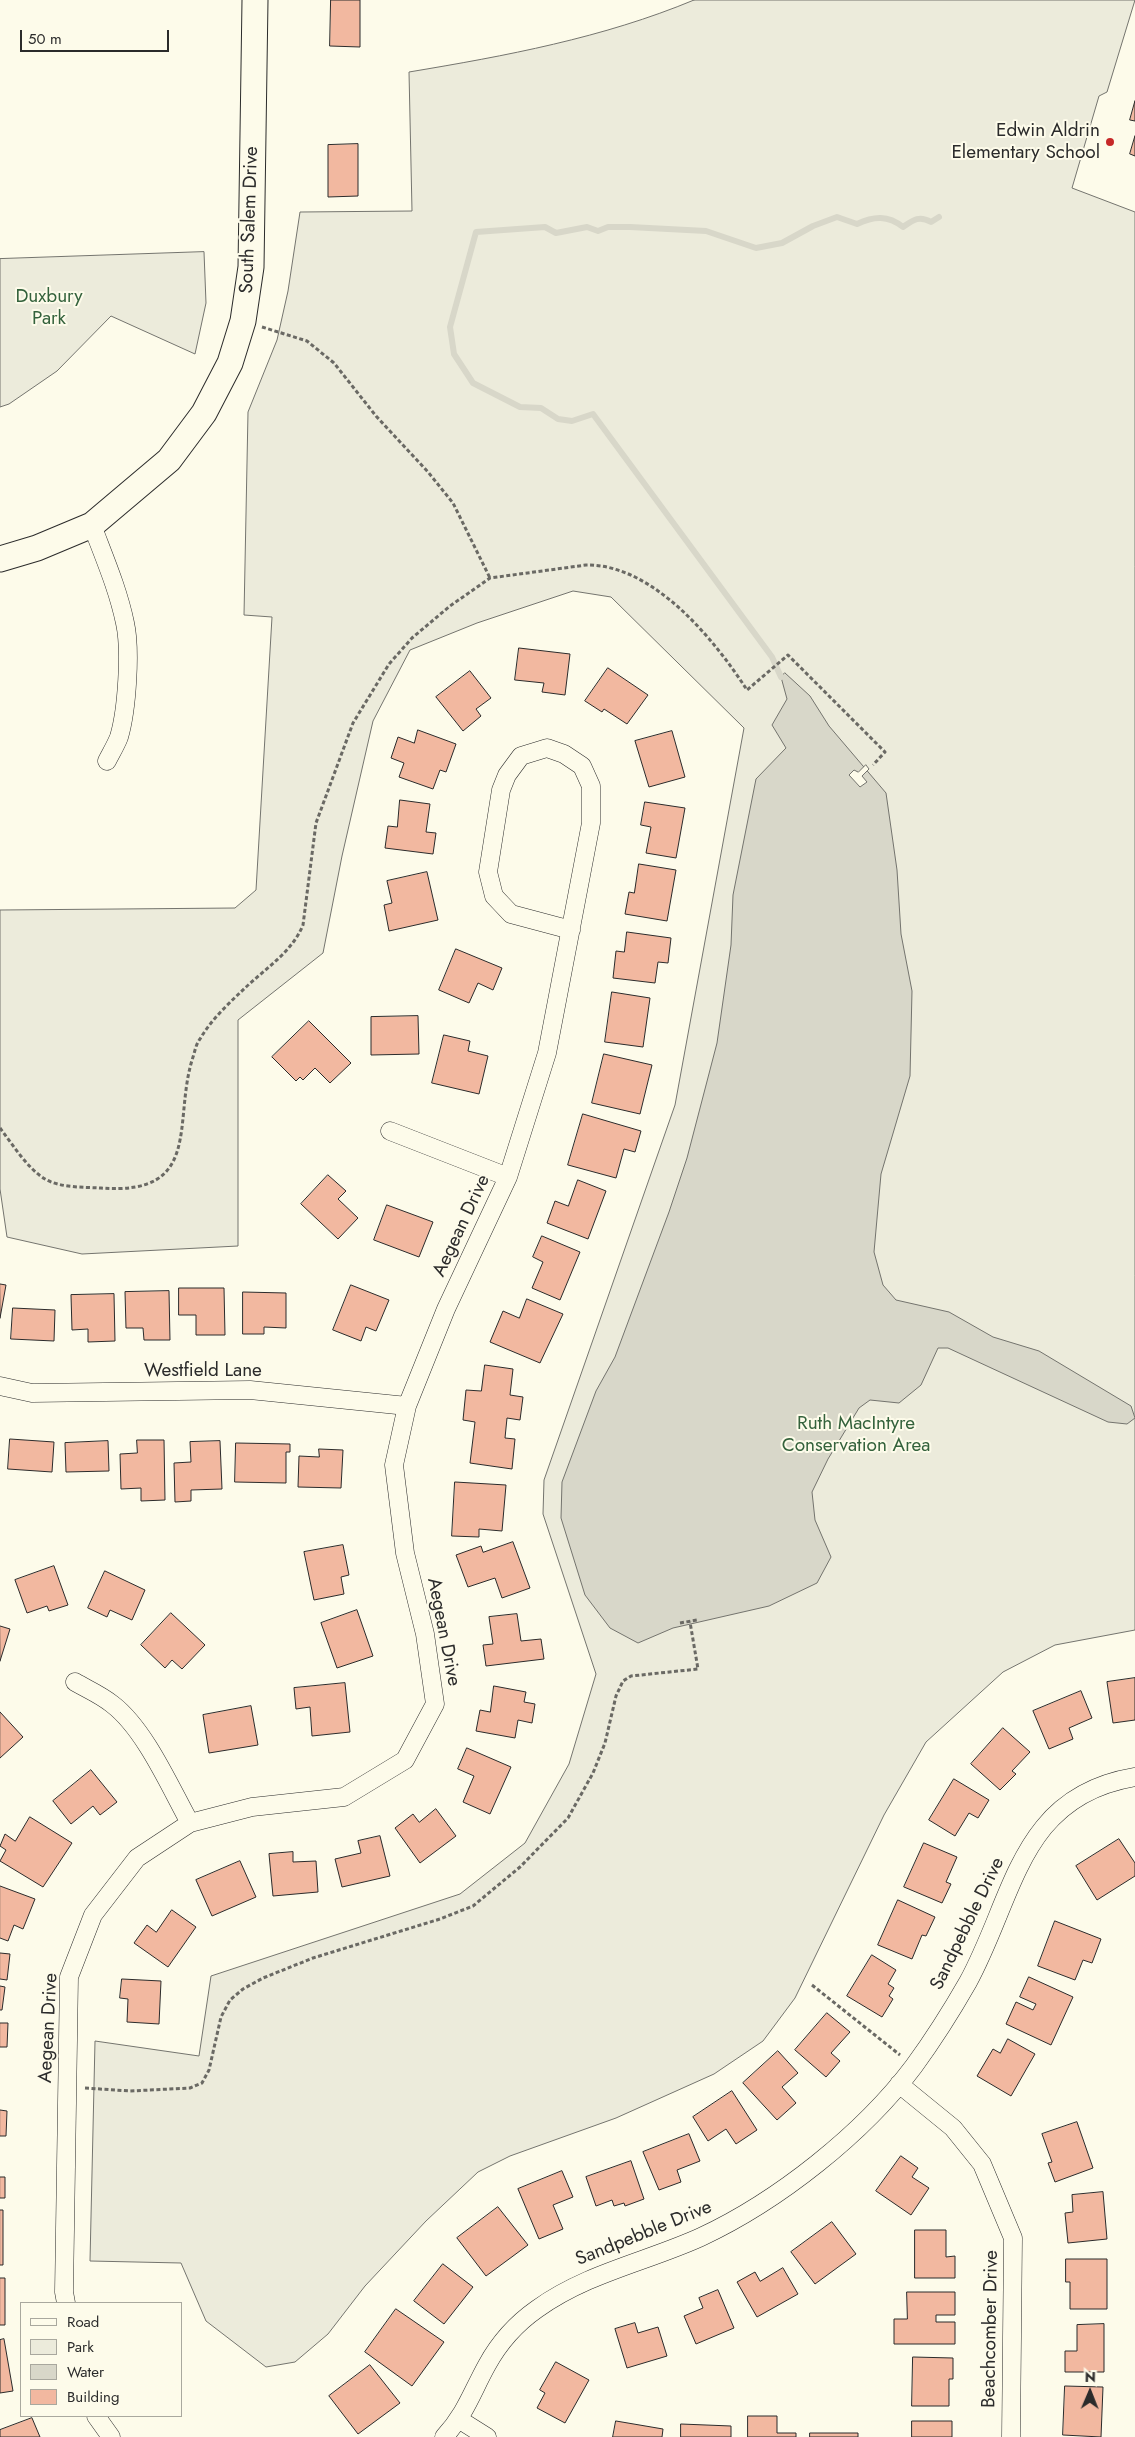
<!DOCTYPE html>
<style>
body{margin:0}
#map{position:relative;width:1135px;height:2437px;overflow:hidden;background:#fdfbea;font-family:Jost,sans-serif}
canvas{display:block}
.legend{position:absolute;left:20px;top:2302px;width:162px;height:115px;box-sizing:border-box;background:#fdfbea;border:1px solid #a9a89e;margin:0;padding:6px 9px;list-style:none;font-size:15px;color:#2b2b2b}
.legend li{display:flex;align-items:center;gap:10px;height:25px}
.legend b{width:25px;border:1px solid #a9a89e}
.north{position:absolute;left:1065px;top:2367px;width:50px;height:50px;-webkit-text-stroke:4px #fdfbea;paint-order:stroke;rotate:1deg;font-size:14px;font-weight:700;line-height:20px;text-align:center;color:#2b2b2b}
.north::after{content:'';display:block;margin:auto;width:18px;height:22px;background:#2b2b2b;clip-path:polygon(50% 0,100% 100%,50% 72%,0 100%)}
.scale{position:absolute;left:20px;top:30px;width:149px;height:22px;box-sizing:border-box;border:2px solid #2b2b2b;border-top:0;padding-left:6px;font-size:15px;line-height:18px;white-space:nowrap;color:#2b2b2b;-webkit-text-stroke:4px #fdfbea;paint-order:stroke}
</style>
<div id="map">
<canvas width="1135" height="2437"></canvas>
<ul class="legend">
<li><b style="height:6px;background:#fdfbea"></b>Road</li>
<li><b style="height:14px;background:#ecebdb"></b>Park</li>
<li><b style="height:14px;background:#d8d7c9"></b>Water</li>
<li><b style="height:14px;background:#f2b8a0"></b>Building</li>
</ul>
<div class="north">N</div>
<div class="scale">50 m</div>
</div>
<script>
const context = document.querySelector('canvas').getContext('2d');
context.lineJoin = 'round';
function paint(path, color) { context.fillStyle = color; context.fill(path, 'evenodd'); }
function stroke(path, color, width, dash) { context.strokeStyle = color; context.lineWidth = width; context.lineCap = dash ? 'butt' : 'round'; context.setLineDash(dash || []); context.stroke(path); }
function label(font, color, halo, rows, align = 'center') {
  context.font = font + ' Jost,sans-serif'; context.lineWidth = 4; context.setLineDash([]); context.textBaseline = 'middle'; context.strokeStyle = halo; context.fillStyle = color; for (const [text, x, y, turn = 0] of rows) {
    context.save(); context.translate(x, y); context.rotate((+turn || 0) * Math.PI / 180); context.textAlign = isNaN(turn) ? turn : align; if (halo) context.strokeText(text, 0, 0); context.fillText(text, 0, 0); context.restore();
  }
}
const green = new Path2D(`
 M694 0H1135L1107 92 1099 96 1072 188 1135 212V1630L1055 1645 1003 1672 926 1742 884 1815 795 1998 763 2041 714 2074 616 2118 510 2156 478 2172 426 2221 365 2286 328 2334 295 2362 266 2367 206 2321 181 2263 90 2261 95 2041 199 2056 211 1976 460 1894 525 1843 569 1764 596 1674 543 1514 544 1480 675 1105 744 728 611 597 573 591 477 623 410 650 373 721 342 856 323 953 238 1020V1246L82 1254 7 1237 0 1189V910L235 908 256 890 272 617 244 615 248 412 277 340 288 291 300 212 412 211 409 72C505 56 603 38 694 0Z
 M204 252 206 303 195 354 111 316 57 371 9 404 0 407V259Z`);
const water = new Path2D(`
 M785 673 810 696 829 726 886 793 897 870 901 934 912 991 910 1076 881 1174 874 1252 883 1285 896 1300 949 1312 993 1337 1039 1351 1131 1406 1135 1418 1127 1424 1108 1422 948 1348H938L921 1385 899 1403 870 1400 859 1408 828 1459 812 1492 815 1520 831 1557 817 1583 769 1606 673 1628 638 1643 610 1628 585 1595 561 1518 562 1482 596 1391 615 1357 669 1212 687 1158 717 1043 731 945 733 895 756 779 786 748 772 725 787 699 781 677Z`);
const pier = new Path2D(`
 M866 765 869 769 862 776 867 782 860 787 849 775 854 770 858 772Z`);
const stream = new Path2D(`
 M781 677 772 657 593 414 572 421 558 419 541 408 520 407 473 383 454 354 450 327 476 232 545 227 556 233 587 227 598 231 608 227H630L706 231 756 248 782 243 813 226 837 217 857 224C874 216 888 215 903 227 913 220 919 215 931 222L939 217`);
const building = new Path2D(`
 M331 0H360V47L330 46Z
 M1135 101V121L1130 120Z
 M1135 136V156L1130 154Z
 M358 144V196L328 197V145Z
 M519 648 570 654 565 695 542 692 544 683 515 680Z
 M608 668 648 695 627 724 604 709 602 712 585 701Z
 M470 671 491 698 476 709 481 716 463 731 436 697Z
 M418 730 456 744 446 772 440 770 433 789 399 777 404 763 391 758 398 737 414 743Z
 M672 731 685 777 649 787 635 741Z
 M400 800 430 804 426 832 436 833 433 854 385 848 388 826 397 827Z
 M645 802 685 808 676 858 646 853 651 827 641 825Z
 M639 864 676 870 667 921 625 914 629 892 634 893Z
 M427 872 438 920 389 931 384 905 392 903 387 881Z
 M627 932 671 938 668 963 658 962 655 983 613 978 616 951 624 952Z
 M456 949 502 968 493 990 478 983 469 1003 439 990Z
 M612 992 650 998 643 1047 605 1042Z
 M418 1016 419 1054 371 1055V1017Z
 M309 1021 351 1063 330 1083 315 1068 303 1080 300 1077 296 1081 272 1057Z
 M444 1035 470 1041 468 1051 488 1056 479 1094 432 1083Z
 M604 1054 652 1065 640 1114 592 1103Z
 M583 1114 641 1131 635 1152 624 1149 616 1178 568 1165Z
 M328 1175 346 1191 338 1199 358 1218 338 1239 301 1204Z
 M578 1180 606 1191 588 1239 547 1223 555 1201 568 1206Z
 M387 1205 433 1222 419 1257 374 1240Z
 M542 1236 580 1252 560 1300 532 1288 543 1262 533 1257Z
 M0 1284 6 1285 0 1318Z
 M351 1285 389 1300 376 1331 366 1327 361 1341 333 1330Z
 M179 1288H224L225 1335H196V1315H179Z
 M169 1291 170 1340H144L143 1328H126L125 1292Z
 M243 1292 286 1293V1328L264 1327V1334H243Z
 M114 1294 115 1341 88 1342V1329L72 1330 71 1295Z
 M527 1299 563 1314 540 1363 490 1342 503 1311 519 1318Z
 M13 1308 55 1310 54 1341 11 1339Z
 M485 1365 513 1369 510 1395 523 1397 520 1420 507 1418 505 1438 515 1439 512 1469 470 1463 475 1422 463 1420 466 1390 481 1391Z
 M10 1439 54 1442 52 1472 8 1469Z
 M137 1440H164L165 1500 141 1501V1488L121 1489 120 1454 137 1453Z
 M108 1441 109 1471 66 1472 65 1443Z
 M220 1441 222 1489 191 1490V1501L175 1502 174 1463 191 1462 190 1442Z
 M236 1443 290 1444V1452H286V1483L235 1482Z
 M319 1449 343 1450 341 1488 298 1487 299 1456 319 1457Z
 M455 1482 506 1485 502 1531 479 1529V1537L452 1536Z
 M513 1542 530 1588 502 1598 495 1578 468 1587 456 1555 481 1546 483 1552Z
 M343 1545 349 1575 341 1577 344 1594 314 1600 304 1552Z
 M54 1566 68 1605 49 1611 47 1606 27 1613 15 1580Z
 M105 1571 145 1590 132 1620 110 1610 107 1617 88 1608Z
 M357 1610 373 1656 337 1668 321 1623Z
 M171 1613 205 1645 182 1669 172 1660 165 1668 141 1645Z
 M517 1614 521 1641 541 1639 544 1659 486 1666 483 1645 493 1644 489 1617Z
 M0 1626 10 1629 0 1661Z
 M1135 1678V1720L1113 1723 1107 1682Z
 M345 1683 350 1732 312 1736 310 1707 296 1709 294 1688Z
 M494 1686 526 1692 524 1702 535 1704 532 1723 518 1720 515 1738 476 1731 480 1710 490 1712Z
 M1081 1691 1092 1718 1069 1728 1073 1739 1049 1749 1033 1711Z
 M251 1706 258 1745 209 1753 203 1715Z
 M0 1712 23 1737 0 1758Z
 M1003 1728 1030 1752 1012 1771 1016 1774 1000 1790 971 1764Z
 M467 1748 511 1767 490 1814 463 1802 474 1776 458 1769Z
 M91 1770 117 1802 100 1815 93 1806 71 1824 53 1801Z
 M954 1779 989 1800 978 1818 969 1813 955 1836 929 1820Z
 M436 1809 456 1836 420 1863 395 1828 413 1814 419 1822Z
 M30 1817 72 1843 43 1887 0 1861 6 1850 0 1846 5 1834 15 1841Z
 M380 1836 390 1876 342 1887 335 1859 361 1853 358 1841Z
 M1119 1839 1135 1863V1876L1097 1900 1076 1866Z
 M924 1843 957 1857 946 1882 951 1884 942 1903 904 1887Z
 M293 1852V1862L316 1861 318 1892 273 1896 269 1854Z
 M240 1861 256 1897 212 1916 196 1880Z
 M0 1886 35 1899 23 1929 14 1925 8 1941 0 1938Z
 M898 1900 935 1917 926 1936 922 1935 912 1959 878 1945Z
 M172 1910 196 1927 168 1967 134 1943 147 1925 156 1932Z
 M1055 1921 1101 1939 1092 1963 1083 1960 1075 1980 1038 1966Z
 M0 1953 10 1954 7 1980 0 1979Z
 M872 1955 896 1970 888 1984 894 1988 889 1996 893 1999 882 2017 847 1996Z
 M1029 1977 1073 1997 1051 2045 1006 2024 1016 2002 1033 2010 1036 2004 1020 1997Z
 M122 1979 161 1981 159 2024 127 2022 128 1999 120 1998Z
 M0 1986 5 1987 2 2010H0Z
 M827 2013 850 2032 831 2053 840 2061 826 2077 795 2050Z
 M0 2023H8L7 2047H0Z
 M1008 2039 1035 2054 1011 2096 977 2076 993 2049 1000 2053Z
 M778 2051 798 2073 782 2087 796 2103 777 2120 743 2083Z
 M732 2091 757 2130 736 2144 726 2129 708 2141 693 2117Z
 M0 2110 7 2111 6 2136H0Z
 M1077 2122 1093 2168 1055 2182 1048 2163 1052 2162 1042 2134Z
 M689 2134 700 2161 677 2170 681 2182 659 2190 643 2152Z
 M901 2156 918 2168 912 2177 929 2188 911 2215 876 2191Z
 M631 2161 644 2199 625 2206 624 2203 614 2206 612 2200 596 2206 586 2177Z
 M562 2171 573 2197 553 2205 563 2229 539 2239 518 2189Z
 M0 2177H5V2198H0Z
 M1103 2192 1107 2239 1068 2243 1065 2213 1073 2212 1072 2195Z
 M498 2207 528 2245 486 2276 457 2238Z
 M0 2210H3V2265H0Z
 M832 2222 856 2254 815 2284 791 2252Z
 M915 2230H946V2257L955 2256V2278H915Z
 M1066 2259H1107V2309H1070V2282H1066Z
 M443 2264 473 2287 444 2324 414 2301Z
 M783 2268 798 2294 757 2317 737 2282 755 2272 760 2281Z
 M0 2278H5V2325H0Z
 M718 2290 734 2328 696 2344 684 2316 703 2308 699 2298Z
 M907 2292H955V2315H936V2322H955V2344H894V2319H907Z
 M396 2309 444 2342 412 2386 365 2352Z
 M635 2323 638 2333 658 2327 667 2356 627 2368 615 2329Z
 M1104 2324V2372H1065V2351H1077V2325Z
 M4 2339 13 2391 0 2393V2340Z
 M913 2357 953 2358V2379H949V2406H912Z
 M556 2362 589 2380 565 2423 537 2408 545 2393 540 2390Z
 M370 2365 400 2403 358 2434 329 2396Z
 M1065 2386 1103 2387 1101 2437 1063 2435Z
 M748 2416H777V2433H796V2437H748Z
 M32 2418 40 2437H0V2430Z
 M616 2421 663 2429 662 2437H613Z
 M912 2421H952V2437H912Z
 M681 2424 731 2426V2437H681Z
 M810 2433H858V2437H810Z`);
const path = new Path2D(`
 M262 327 307 341 334 363 376 416 428 472 453 503 490 578
 M0 1128C13 1145 27 1168 45 1179 60 1188 84 1187 101 1188 204 1196 172 1121 193 1057 195 1051 196 1044 200 1039 211 1020 229 1003 245 988 266 968 292 952 303 925L316 823 353 723 389 664 412 638 450 606 490 578 586 565C653 564 714 639 747 690L788 655 885 752 873 765
 M680 1623 697 1620
 M812 1985 900 2055
 M85 2088 130 2091 190 2088 202 2083 209 2070 221 2017 230 2000 243 1989 263 1978 313 1958 440 1919 473 1906 520 1867 568 1818 593 1773 605 1743 616 1696 623 1681 631 1676 698 1669 690 1622`);
const street = new Path2D(`
 M92 525C104 557 118 589 125 623 131 650 127 710 119 737 116 745 111 753 107 761
 M390 1131 508 1177
 M0 1386 32 1393 250 1390 407 1406
 M75 1682C87 1689 101 1695 112 1704 145 1729 170 1787 190 1823
 M899 2084 953 2128 982 2164 1013 2238 1011 2437
 M66 2303 64 2292 69 1977 93 1915 137 1858 190 1823 252 1807 344 1797 405 1760 435 1704 425 1634 405 1553 394 1465 407 1406 446 1309 508 1177 547 1053 591 823V786L582 766 564 754 547 748 521 756 507 775 501 790 488 872 494 896 511 914 571 930
 M96 2416 111 2437
 M460 2420 487 2437
 M444 2437C466 2413 472 2392 487 2365 499 2343 517 2323 537 2309 587 2273 646 2262 701 2237 778 2201 863 2134 914 2066 933 2040 952 2010 968 1982 1015 1896 1019 1796 1135 1777`);
const secondary = new Path2D(`
 M0 559 37 548 92 525 169 460 204 413 230 363 243 321 251 267 255 0`);
const markers = [
 [1110,142,5,"#c62828"]
];
const poiNames = [
 ["Edwin Aldrin",1100,131],
 ["Elementary School",1100,153]
];
const streetNames = [
 ["South Salem Drive",250,220,-88],
 ["Aegean Drive",462,1226,-65],
 ["Westfield Lane",203,1371],
 ["Aegean Drive",443,1632,79],
 ["Sandpebble Drive",968,1924,-64],
 ["Aegean Drive",49,2028,-87],
 ["Sandpebble Drive",644,2234,-22],
 ["Beachcomber Drive",991,2329,-89]
];
const parkNames = [
 ["Duxbury",49,297],
 ["Park",49,319],
 ["Ruth MacIntyre",856,1424],
 ["Conservation Area",856,1446]
];
paint(green, '#ecebdb');
stroke(green, '#74746e', 1);
paint(water, '#d8d7c9');
stroke(water, '#74746e', 1);
paint(pier, '#fdfbea');
stroke(pier, '#74746e', 1);
stroke(stream, '#d8d7c9', 6);
paint(building, '#f2b8a0');
stroke(building, '#2b2b2b', 1);
stroke(street, '#2b2b2b', 19);
stroke(secondary, '#2b2b2b', 27);
stroke(path, '#6a6964', 3, [4, 2.5]);
stroke(street, '#fdfbea', 18);
stroke(secondary, '#fdfbea', 25);
for (const [x, y, r, color] of markers) { const dot = new Path2D(); dot.arc(x, y, r, 0, 2 * Math.PI); context.fillStyle = color; context.fill(dot); stroke(dot, '#fdfbea', 2); }
label('19px', '#2b2b2b', '#fdfbea', poiNames, 'right');
label('19px', '#2b2b2b', '#fdfbea', streetNames);
label('19px', '#34623c', '#fdfbea', parkNames);
</script>
